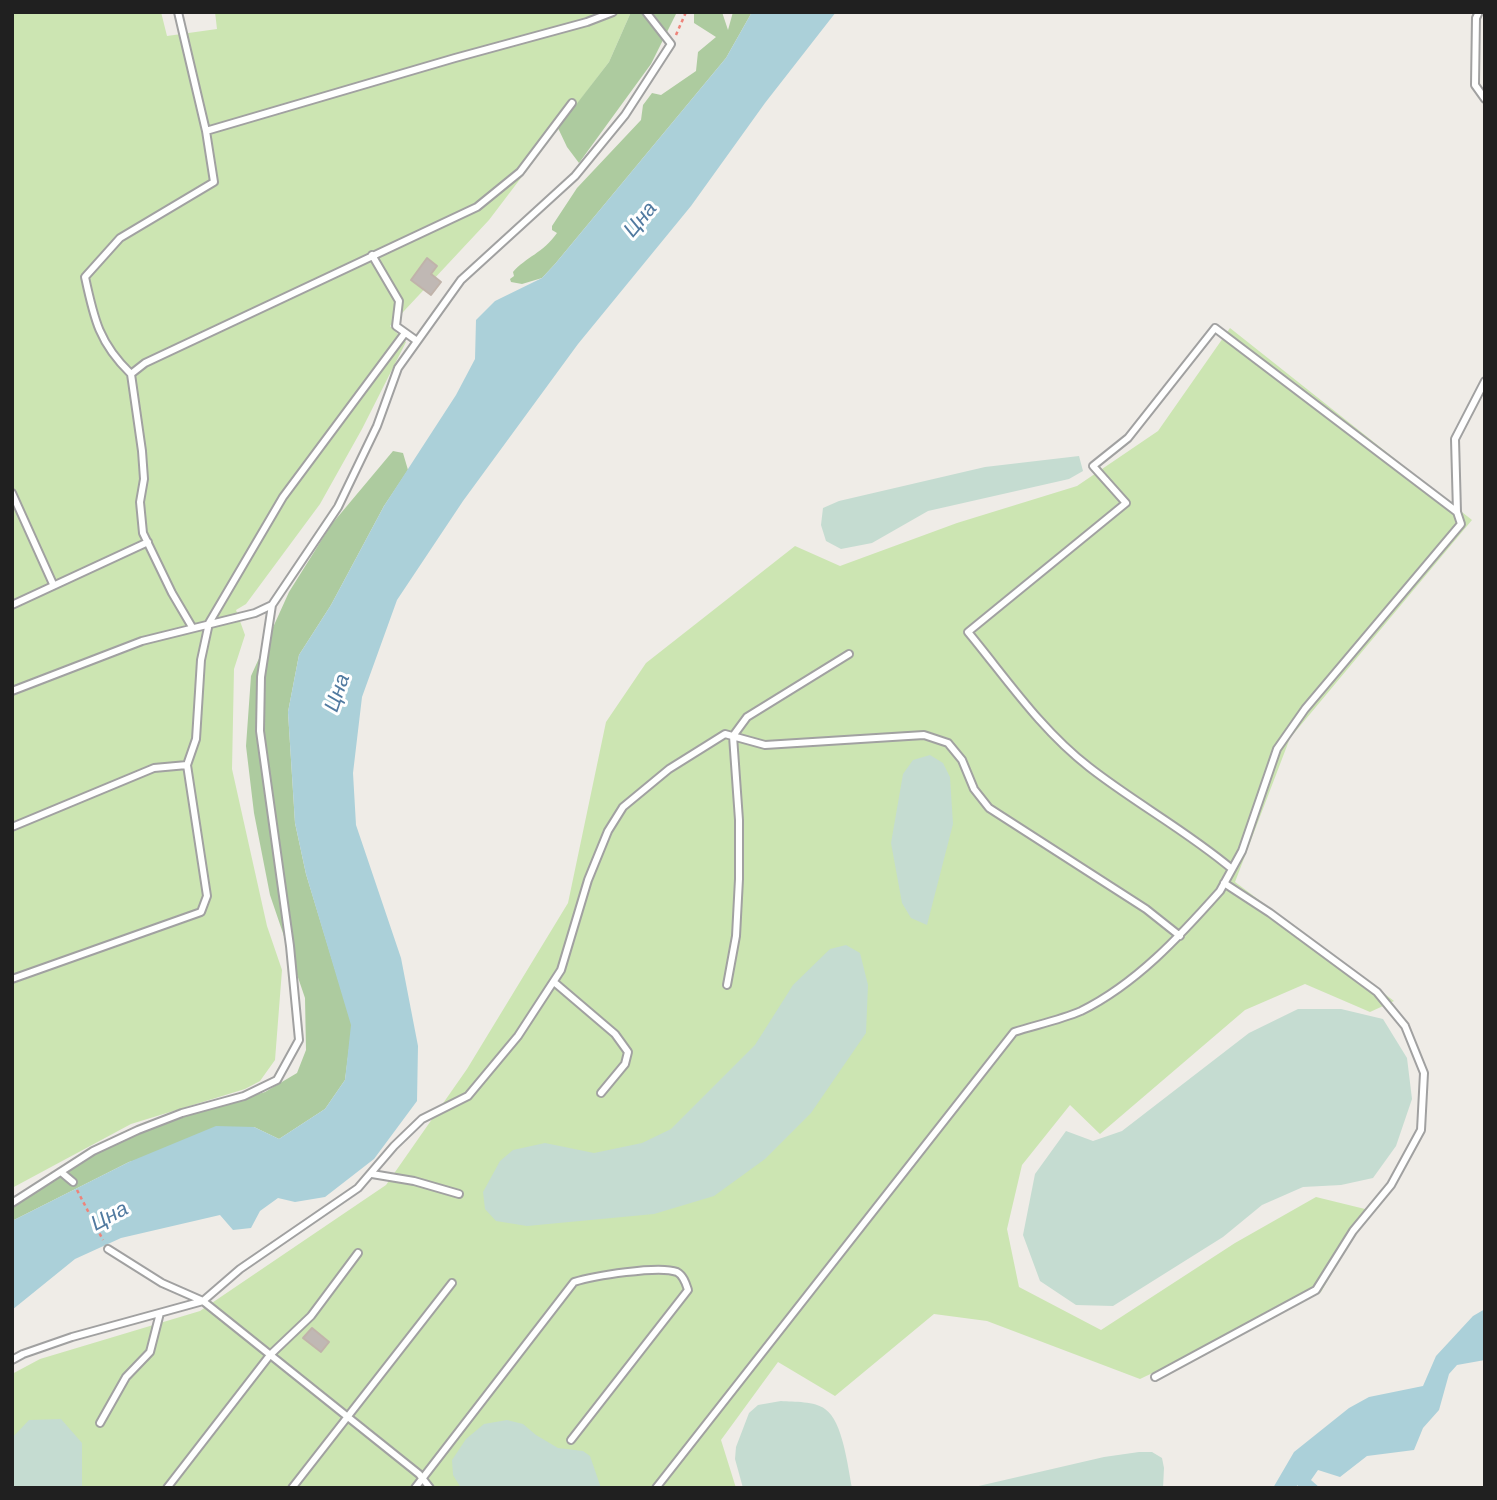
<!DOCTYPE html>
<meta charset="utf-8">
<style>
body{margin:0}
#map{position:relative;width:1497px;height:1500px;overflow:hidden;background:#efece7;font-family:"DM Sans",sans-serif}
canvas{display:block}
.frame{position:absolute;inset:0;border:14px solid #202020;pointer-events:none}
</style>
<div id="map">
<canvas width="1497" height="1500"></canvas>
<div class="frame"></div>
</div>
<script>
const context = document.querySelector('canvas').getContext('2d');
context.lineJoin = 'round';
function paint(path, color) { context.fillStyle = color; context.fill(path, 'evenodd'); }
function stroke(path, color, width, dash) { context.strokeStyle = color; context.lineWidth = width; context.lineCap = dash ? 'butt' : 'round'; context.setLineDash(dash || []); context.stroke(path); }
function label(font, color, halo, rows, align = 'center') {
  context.font = font + ' "DM Sans",sans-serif'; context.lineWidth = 6; context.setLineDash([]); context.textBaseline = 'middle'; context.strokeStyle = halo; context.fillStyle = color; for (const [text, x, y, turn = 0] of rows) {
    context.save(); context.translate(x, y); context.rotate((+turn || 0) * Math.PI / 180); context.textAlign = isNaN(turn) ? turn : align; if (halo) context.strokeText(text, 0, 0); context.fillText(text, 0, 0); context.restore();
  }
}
const grass = new Path2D(`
 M12 12H161L167 36 217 29 215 12H631L609 62 489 220 390 326 406 342 362 429 320 504 246 604 236 610 245 635 234 669 232 769 267 926 282 970 275 1060 260 1081 245 1089 131 1124 12 1188Z
 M1230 328 1472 520 1290 738 1235 882 1394 1001 1370 1012 1305 984 1245 1010 1100 1134 1070 1105 1022 1165 1007 1229 1019 1287 1101 1330 1235 1243 1316 1197 1369 1210 1321 1292 1140 1379 987 1321 934 1314 835 1396 778 1362 721 1440 736 1488H12V1374L40 1359 200 1311 386 1185 467 1069 568 903 606 722 646 663 795 546 840 566 957 523 1077 486 1158 431Z`);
const forest = new Path2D(`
 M631 12H677L651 64 579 163 567 147 558 128 609 62Z
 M694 12H722L728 30 733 12H752L726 58 555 264 542 278 522 284 511 282 510 279 514 276 513 272C526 257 543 253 557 233L552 230V226L577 188 641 120 643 105 652 93 661 95 696 71 698 52 716 37 694 23Z
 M393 451 403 453 408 470 384 506 331 605 299 655 288 712 295 823 306 874 352 1025 345 1080 325 1109 279 1139 254 1127 129 1162 12 1221V1204L81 1155 158 1125 265 1092 297 1073 306 1050 305 998 270 895 254 813 246 746 251 676 289 592 331 525Z`);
const wetland = new Path2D(`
 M1079 456 1083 471 1069 479 928 511 872 543 841 549 826 541 821 525 823 508 839 501 985 467Z
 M930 755 943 763 950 777 953 824 927 925 911 918 902 903 891 843 903 774 913 760Z
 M846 945 860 953 868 985 866 1033 811 1113 765 1159 714 1196 654 1214 527 1226 496 1221 485 1209 483 1192 500 1161 513 1150 545 1143 594 1153 642 1143 671 1129 755 1045 793 985 830 949Z
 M1298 1009H1341L1383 1019 1407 1058 1412 1099 1396 1146 1373 1178 1341 1185 1303 1187 1262 1205 1223 1237 1113 1306 1076 1305 1040 1281 1023 1235 1035 1174 1066 1131 1093 1141 1122 1131 1249 1033Z
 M781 1401C794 1402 815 1401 825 1409 843 1421 848 1468 852 1488H743L735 1459 736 1447 749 1413 758 1405Z
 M61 1419 82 1443V1488H12V1438L29 1420Z
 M507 1420 523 1424 536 1435 558 1448 583 1451 590 1456 601 1488H461L453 1475 452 1460 466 1439 484 1424Z
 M1139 1452H1152L1162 1458 1164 1468 1163 1488H970L1104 1457Z`);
const water = new Path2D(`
 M752 12H836L765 103 691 206 578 344 463 501 397 600 362 697 353 773 356 825 401 958 418 1046 417 1101 374 1159 325 1197 295 1202 278 1198 260 1211 251 1228 233 1230 220 1215 121 1238 75 1259 12 1310V1221L129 1162 216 1126 254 1127 279 1139 325 1109 345 1080 351 1025 306 874 295 823 288 712 299 655 331 605 384 506 456 395 475 359 476 320 495 301 542 278 555 264 726 58Z
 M1485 1309V1360L1457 1365 1449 1374 1439 1410 1423 1428 1414 1450 1367 1456 1340 1477 1318 1470 1311 1480 1320 1488H1298V1485L1294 1488H1273L1294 1452 1349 1408 1369 1397 1423 1386 1436 1356 1473 1316Z`);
const building = new Path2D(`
 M427 258 437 266 431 274 441 282 431 295 411 280Z
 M312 1328 329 1342 321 1352 303 1338Z`);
const path = new Path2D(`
 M676 35 686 12
 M77 1190 103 1240`);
const lane = new Path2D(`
 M178 12 206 131 455 58 587 22 613 12
 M1479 12 1476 18 1475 85 1485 99
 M372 255 399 301 396 326 417 341
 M131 374C99 343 94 319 85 277L120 238 214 182 206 131
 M12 493 53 584
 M1457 512 1455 439 1485 381
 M12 605 148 542
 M192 627 172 593 143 533 140 502 144 479 142 451 131 374 145 363 477 207 520 172 572 103
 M12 691 142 641 255 613 272 605
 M12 827 154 768 187 765
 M12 979 201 912 207 896 187 765 196 739 201 660 209 623 283 497 405 333
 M554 982 615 1034 628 1052 625 1064 601 1093
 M727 985 736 936 739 879V820L733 736 747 717 849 654
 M61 1172 73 1182
 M372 1174 414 1181 459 1194
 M12 1203 93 1151 138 1130 182 1113 244 1096 277 1080 299 1040 290 946 260 731 261 677 272 605 338 507 377 426 398 368 461 280 575 176 625 115 671 44 646 12
 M108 1249 162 1283 203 1301 240 1269 358 1188 394 1146 422 1119 468 1096 518 1036 561 970 588 880 608 831 623 807 669 769 725 734 765 745 924 735 948 743 962 760 974 789 989 808 1146 909 1180 936
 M12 1360 23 1354 72 1337 203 1301 419 1474 430 1488
 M1155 1377 1316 1290 1353 1231 1391 1185 1421 1130 1424 1073 1405 1026 1377 992 1270 913 1224 883
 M100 1423 126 1377 150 1352 160 1313
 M167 1488 270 1355 311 1316 358 1253
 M292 1488 452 1283
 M415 1488 574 1282C593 1276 659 1265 677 1272 684 1276 686 1284 688 1290L571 1440
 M656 1488 1014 1032C1036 1025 1060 1020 1081 1011 1136 984 1180 936 1220 891L1242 851 1277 749 1305 709 1461 524 1457 512 1215 328 1128 438 1093 466 1126 503 968 632C1006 678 1041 730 1089 767 1135 803 1187 831 1232 869`);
const waterNames = [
 ["Цна",641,220,-50],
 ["Цна",338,693,-71],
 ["Цна",110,1217,-28]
];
paint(grass, '#cce5b2');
paint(forest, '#adcb9f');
paint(wetland, '#c5dcd1');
paint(water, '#abd0d9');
paint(building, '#c0b8b4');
stroke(building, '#c0b3aa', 2);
stroke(lane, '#a1a1a1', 10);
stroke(path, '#ee837a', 2.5, [3.5, 3.5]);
stroke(lane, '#fff', 6);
label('italic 21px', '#517aa0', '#fff', waterNames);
</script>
